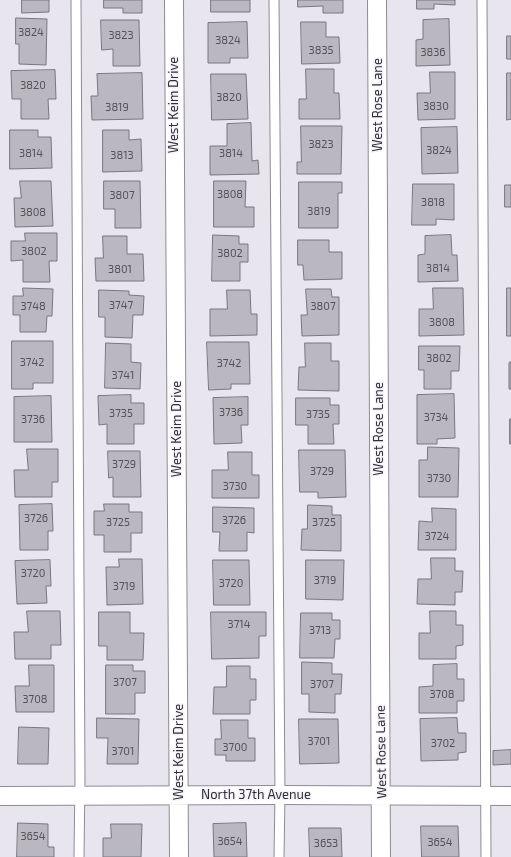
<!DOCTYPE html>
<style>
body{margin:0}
canvas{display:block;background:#e8e5ef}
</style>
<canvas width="511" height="857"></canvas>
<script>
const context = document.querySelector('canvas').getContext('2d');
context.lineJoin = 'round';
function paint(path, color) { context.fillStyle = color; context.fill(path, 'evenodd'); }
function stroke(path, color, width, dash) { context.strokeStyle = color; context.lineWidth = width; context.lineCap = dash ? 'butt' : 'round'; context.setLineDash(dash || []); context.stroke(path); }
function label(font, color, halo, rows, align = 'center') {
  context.font = font + ' "Exo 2",sans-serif'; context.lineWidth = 3; context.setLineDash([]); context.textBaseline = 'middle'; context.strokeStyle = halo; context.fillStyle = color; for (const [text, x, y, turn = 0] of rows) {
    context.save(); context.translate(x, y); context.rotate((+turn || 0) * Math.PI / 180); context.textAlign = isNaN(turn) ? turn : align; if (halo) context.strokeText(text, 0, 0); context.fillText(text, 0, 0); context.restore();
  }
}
const building = new Path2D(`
 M22 0H49V12L22 13Z
 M104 0H142V13H123V8H104Z
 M211 0H250V12H211Z
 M298 0H343V13H323V6L298 7Z
 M417 0H455V5L434 4V9H417Z
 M16 18 47 19 46 65 19 64V44H16Z
 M449 19 450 65 416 66V40L423 39V20Z
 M101 20H139L140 66H113V49L102 50Z
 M247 22 248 58H230V63H208V23Z
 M301 22H326V37H339L340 63 302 64Z
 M507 36H511V59H507Z
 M306 69H334V93H339L340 119H299V99H306Z
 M55 70 56 99H48L49 119H21V99H12L11 71Z
 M430 72H455V119L418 120 417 93H430Z
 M142 73 143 119 92 120 91 96H98L97 74Z
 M507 73H511V119L507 120Z
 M211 74H246L248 119 212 120Z
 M251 123 252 161 258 160 259 174 210 175V146H227V124Z
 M301 126H342L341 174H297V162H301Z
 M457 127 458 173 422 174 421 128Z
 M10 130H38V137H51L52 168 10 169Z
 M103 130H129V140L141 139 142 171 103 172Z
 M20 181H51L53 226 15 227 14 198H21Z
 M104 181H140L141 228H115V209H104Z
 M214 181H246L245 207H254V227H214Z
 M299 182H342V193H338V228H299Z
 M413 184H454V220L436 219V225H412Z
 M505 185H511V207H505Z
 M25 233H57V261H49L50 282H23V260L11 261V241H25Z
 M213 235 239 236V244H248V262H240V281H212Z
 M451 235 452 255H457L458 281 418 282V255L425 254V236Z
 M103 236H127V254H143L144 281H96L95 258H103Z
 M298 240H329V252H342V279L304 280 303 265H298Z
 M23 288 53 289 52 316H47L46 332H20V315H13V296H23Z
 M433 288H463L464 335 419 336V309H433Z
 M507 288H511V336H507Z
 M306 289H331L332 297H339V335L302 336 301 315H307Z
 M99 290 129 291V295L144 296 143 315H133L132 338 105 337V317H99Z
 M227 290H250L251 314H257V335L210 336V309H227Z
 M12 341H53V383H33V389H12Z
 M207 342H249L250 384H231V389L209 390Z
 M106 343 131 344V362L141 363 140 389 105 388Z
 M305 343H331V361H339V391L298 390 299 367H305Z
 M419 346H460L459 371H451V389H424V370H419Z
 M511 362V389H509V363Z
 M454 394 455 438 437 439V444H417V395Z
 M131 395V403H144V424H134V444H107V424L99 425 98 396Z
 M51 396 52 442H14V397Z
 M248 397V425H241L242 443 214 444 213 398Z
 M296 398H330V405H339V424H333L334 444H308V425H296Z
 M510 419H511V444H510Z
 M428 447 459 448 458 497H419V460H427Z
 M27 449H58V482H52V497H15L14 470H28Z
 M299 450H345L346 497 318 498V492H300Z
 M108 451H140L141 497H113V477L109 478Z
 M228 452H252V475H259V498H212V470H228Z
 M52 504 53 531H48V550H20L19 505Z
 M104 504H129V512H142V533H131V552H104V535H94V511H104Z
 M308 505 332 506V515H341V551L301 550 302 529H307Z
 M213 507 254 508V533L247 532V551H219L220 532H213Z
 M432 508 456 509V550H418L419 521 432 522Z
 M431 558H455V571H463L462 592H455V605L417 604 418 579H431Z
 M119 559H142L143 604 107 605 106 567H119Z
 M50 560 51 586H46L47 603 17 604 15 561Z
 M213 560H249L250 605H214Z
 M306 560H344L343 600 306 599Z
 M27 611H60L61 645H51V659H15L14 632H28Z
 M430 611H456V625H463V645L456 646V659H419V633H430Z
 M99 612H130V633H144L143 660H107V646H99Z
 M211 612H266V636H259V658L212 659Z
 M301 613H332V620H340V639H335L334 658H300Z
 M302 662 332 663V674H342L341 694H335V713L309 712V694H302Z
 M457 664V679H464V701H457V713H419V687L433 686V665Z
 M29 665H54V712H16L15 686H29Z
 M106 665H133V671H145V693H135V714H106Z
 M227 666H250V679H256V700H250V714H213L214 687H226Z
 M97 718 139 719 138 764H107L108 738H97Z
 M457 718 458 733H466V752L458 753V760L421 761 420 719Z
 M299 719H338L339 763 300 764Z
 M221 720H248V738H255V761H226V755H215V739H221Z
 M19 727 49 728 48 764H18Z
 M511 750V764L493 765V751Z
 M18 823 48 824V847H54V857H17Z
 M246 823 247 857H214L213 824Z
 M111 824H142L141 857H103V838H111Z
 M421 826H458L459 857H422Z
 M309 828H341L342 857H310Z`);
const service = new Path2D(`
 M76 0 80 778 79 857
 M274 0 280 795 279 857
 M482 0 486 857`);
const minor = new Path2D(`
 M174 0 179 857
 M377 0 381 857
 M0 796 280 795 511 796`);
const numberNames = [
 ["3824",31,32],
 ["3823",121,35],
 ["3824",228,40],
 ["3835",321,50],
 ["3836",433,52],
 ["3820",33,85],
 ["3820",229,97],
 ["3830",436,106],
 ["3819",117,107],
 ["3823",321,144],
 ["3824",439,150],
 ["3814",31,153],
 ["3814",231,153],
 ["3813",122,155],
 ["3808",230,194],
 ["3807",122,195],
 ["3818",433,202],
 ["3819",319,211],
 ["3808",33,212],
 ["3802",34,251],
 ["3802",230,253],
 ["3814",438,268],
 ["3801",120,269],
 ["3747",121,305],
 ["3748",33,306],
 ["3807",323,306],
 ["3808",442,322],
 ["3802",439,358],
 ["3742",32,362],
 ["3742",229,363],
 ["3741",123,375],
 ["3736",231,412],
 ["3735",121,413],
 ["3735",318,414],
 ["3734",436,417],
 ["3736",33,419],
 ["3729",124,464],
 ["3729",322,471],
 ["3730",439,478],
 ["3730",235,486],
 ["3726",36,518],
 ["3726",234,520],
 ["3725",118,522],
 ["3725",324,522],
 ["3724",437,536],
 ["3720",33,573],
 ["3719",325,580],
 ["3720",231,583],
 ["3719",124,586],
 ["3714",239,624],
 ["3713",320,630],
 ["3707",125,682],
 ["3707",322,684],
 ["3708",442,694],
 ["3708",35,699],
 ["3701",319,741],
 ["3702",443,743],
 ["3700",235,747],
 ["3701",123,751],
 ["3654",33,836],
 ["3654",230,841],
 ["3654",440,842],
 ["3653",326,843]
];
const streetNames = [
 ["West Keim Drive",174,105,-90],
 ["West Rose Lane",378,105,-90],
 ["West Keim Drive",177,429,-90],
 ["West Rose Lane",379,429,-90],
 ["West Keim Drive",179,752,-90],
 ["West Rose Lane",381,752,-91],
 ["North 37th Avenue",256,795]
];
paint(building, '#bab7c0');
stroke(building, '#78767e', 1);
stroke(service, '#8e8b94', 11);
stroke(minor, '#8e8b94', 20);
stroke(service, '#fff', 9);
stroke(minor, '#fff', 18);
label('11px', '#525156', null, numberNames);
label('13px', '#302f33', '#f6f3fc', streetNames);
</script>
